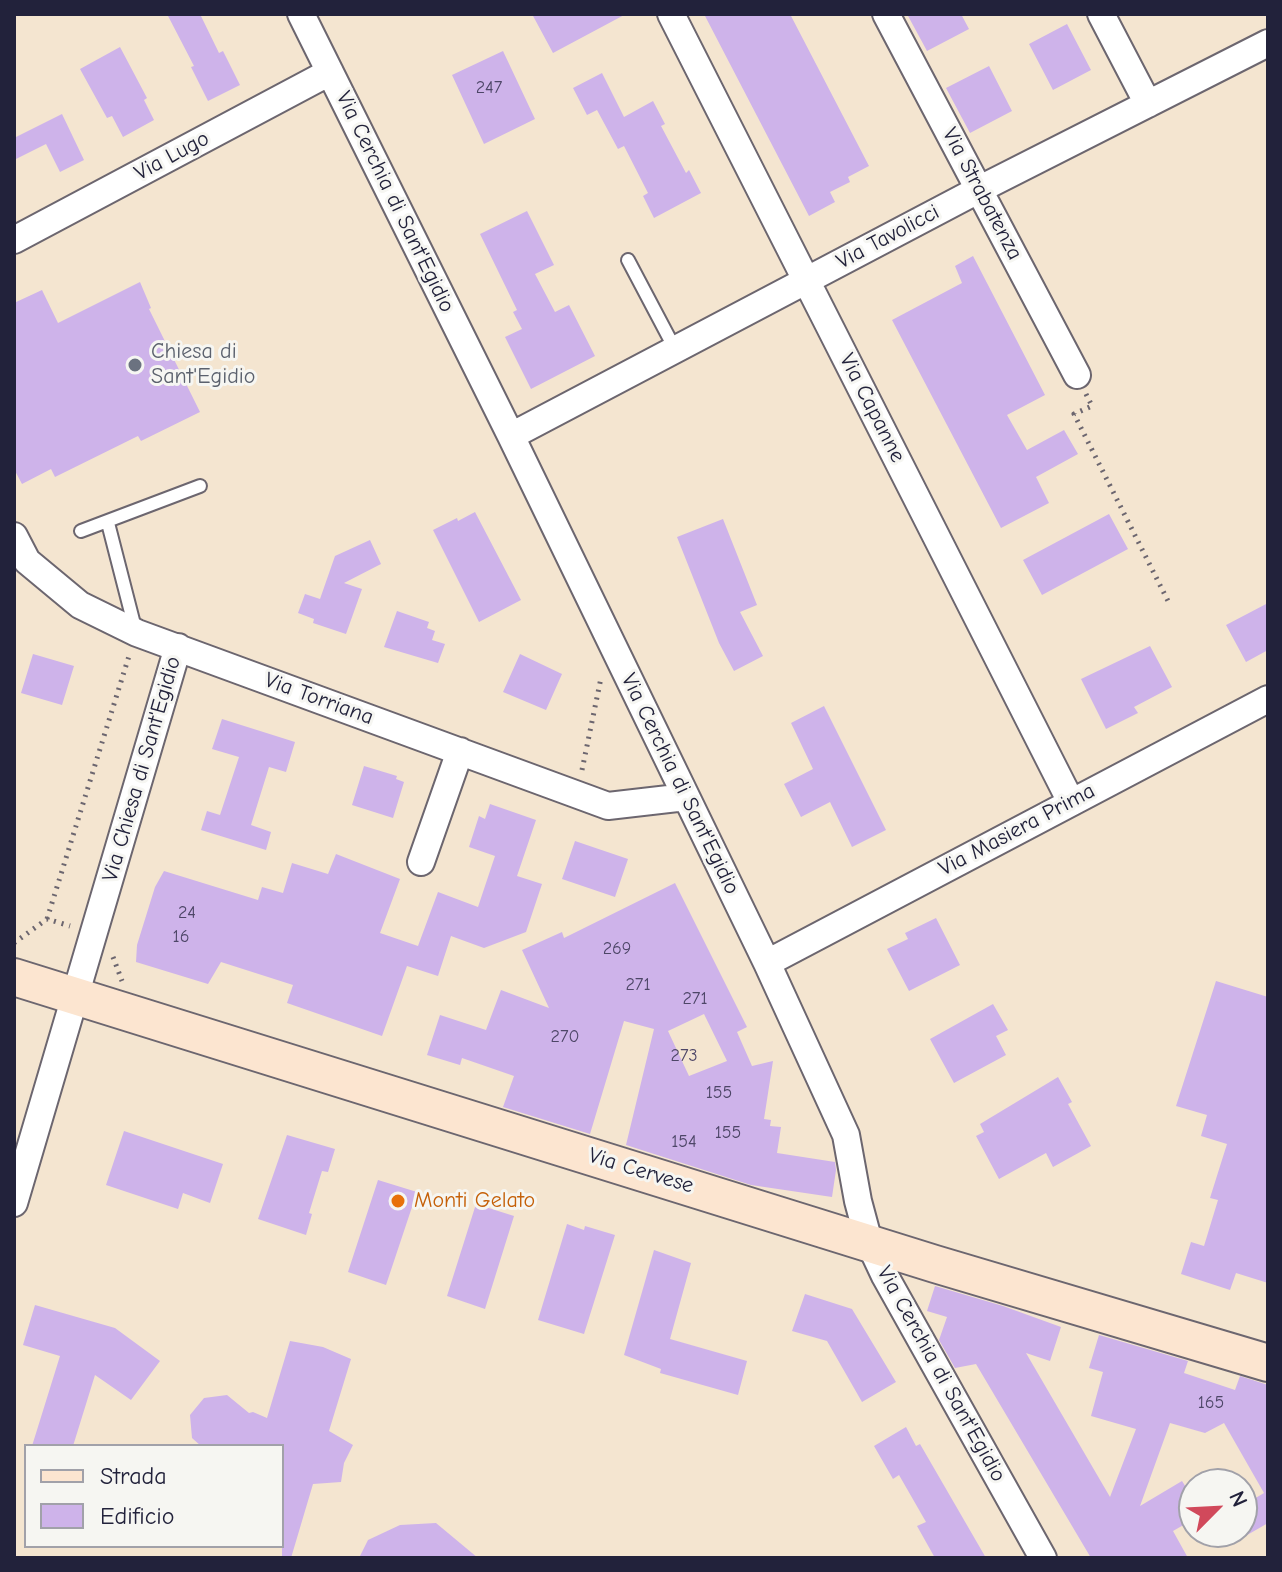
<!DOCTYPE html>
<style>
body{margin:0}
#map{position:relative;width:1282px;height:1572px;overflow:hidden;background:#f4e5d0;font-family:"Comic Neue",sans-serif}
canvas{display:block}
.frame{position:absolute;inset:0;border:16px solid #22223b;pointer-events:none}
.legend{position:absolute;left:24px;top:1444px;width:260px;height:104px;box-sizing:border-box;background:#f6f6f2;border:2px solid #a1a1a9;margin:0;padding:10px 14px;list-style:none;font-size:24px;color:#22223b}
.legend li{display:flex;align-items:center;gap:16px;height:40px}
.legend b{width:40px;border:2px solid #a1a1a9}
.north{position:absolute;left:1178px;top:1468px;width:80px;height:80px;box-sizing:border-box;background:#f6f6f2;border:2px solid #a1a1a9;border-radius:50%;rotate:66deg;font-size:22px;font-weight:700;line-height:32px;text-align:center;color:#22223b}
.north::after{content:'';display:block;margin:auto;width:28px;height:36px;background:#d1495b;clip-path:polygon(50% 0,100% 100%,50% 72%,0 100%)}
</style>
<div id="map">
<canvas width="1282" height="1572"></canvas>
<div class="frame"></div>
<ul class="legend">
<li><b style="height:10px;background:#fce5d0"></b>Strada</li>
<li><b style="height:22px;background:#ceb3ea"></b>Edificio</li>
</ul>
<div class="north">N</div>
</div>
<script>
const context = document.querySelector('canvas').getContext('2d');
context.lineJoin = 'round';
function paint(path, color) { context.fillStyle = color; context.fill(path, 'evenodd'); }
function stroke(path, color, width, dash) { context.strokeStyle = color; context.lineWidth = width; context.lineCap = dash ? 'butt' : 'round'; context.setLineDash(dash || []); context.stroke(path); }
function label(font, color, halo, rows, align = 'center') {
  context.font = font + ' "Comic Neue",sans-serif'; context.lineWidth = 6; context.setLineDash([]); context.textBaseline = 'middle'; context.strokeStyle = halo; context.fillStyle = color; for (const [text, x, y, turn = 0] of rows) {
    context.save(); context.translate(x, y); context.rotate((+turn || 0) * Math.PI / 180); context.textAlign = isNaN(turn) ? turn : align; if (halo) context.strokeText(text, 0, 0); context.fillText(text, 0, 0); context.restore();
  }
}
const building = new Path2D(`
 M167 14H200L219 53 223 51 240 85 208 101 191 67 194 66Z
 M532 14H626L553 53Z
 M704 14H790L869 166 848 177 850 182 830 192 835 202 809 216Z
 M907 14H961L969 29 927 51Z
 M1067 24 1091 70 1053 90 1029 44Z
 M120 47 147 98 144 100 154 120 123 137 112 116 107 118 80 69Z
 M503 51 535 119 484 144 452 75Z
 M989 66 1012 111 970 133 946 88Z
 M602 73 624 117 653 101 665 124 661 126 686 173 689 170 701 193 654 218 643 196 648 193 624 146 618 149 597 110 587 115 573 88Z
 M62 114 84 160 60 172 46 144 14 160V138Z
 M527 211 554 265 535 274 555 312 569 305 595 356 531 389 505 337 522 329 513 312 517 310 480 234Z
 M973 256 1045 395 1007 415 1027 450 1064 430 1078 454 1036 477 1049 503 1001 528 892 320 962 283 955 266Z
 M140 282 151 308 149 309 200 412 141 441 138 436 55 477 51 469 22 484 14 469V303L42 290 58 323Z
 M475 512 521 600 479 622 433 530 457 518 458 521Z
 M1109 514 1128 549 1042 595 1023 560Z
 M723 519 757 605 740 612 763 656 734 671 719 643 677 537Z
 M370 540 381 564 344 583 362 589 346 634 313 623 314 619 298 613 305 594 320 599 335 556Z
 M1268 603V650L1246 662 1226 625Z
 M397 611 429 622 427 628 435 631 432 640 445 644 438 663 384 647Z
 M1150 646 1172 687 1134 707 1138 713 1106 729 1081 679Z
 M33 654 74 666 62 705 21 693Z
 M520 654 562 674 546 710 503 692Z
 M824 706 886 830 852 847 830 802 801 817 784 784 813 769 791 723Z
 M222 719 295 742 286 772 269 767 251 825 271 832 266 850 201 830 207 811 220 815 239 757 212 749Z
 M364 766 397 776 396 779 404 782 393 818 352 805Z
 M490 804 536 820 517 876 542 884 526 932 484 948 451 936 438 976 407 966 382 1036 287 1003 293 985 221 962 208 984 136 962 137 945 155 887 164 871 258 900 262 887 283 893 292 863 328 874 336 854 400 879 380 933 418 946 438 892 478 907 495 856 469 847 479 816 485 819Z
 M575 841 628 859 615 897 562 879Z
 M675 883 747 1027 737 1032 752 1066 773 1061 764 1119 771 1120 770 1126 781 1127 777 1153 835 1162 836 1170 832 1197 751 1185 626 1145 654 1029 624 1021 590 1134 503 1107 514 1076 462 1058 460 1065 427 1055 440 1015 486 1030 501 990 549 1008 522 950 562 932 564 938ZM704 1014 727 1061 689 1076 668 1031Z
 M936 918 960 965 909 991 887 949 908 939 905 933Z
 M1216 981 1268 997V1283L1236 1273 1230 1290 1181 1274 1191 1242 1204 1246 1218 1200 1210 1198 1227 1144 1201 1136 1207 1115 1176 1106Z
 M993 1004 1008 1030 996 1036 1006 1055 954 1083 930 1039Z
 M1058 1077 1072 1102 1068 1104 1091 1146 1053 1167 1046 1153 999 1179 976 1136 984 1132 980 1124Z
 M124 1131 223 1164 210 1203 183 1193 178 1209 106 1185Z
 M287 1135 335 1149 328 1172 322 1171 309 1213 312 1214 306 1235 258 1219Z
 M378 1180 417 1192 386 1285 348 1272Z
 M476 1204 514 1216 485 1309 447 1296Z
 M567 1224 584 1230 585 1226 615 1235 584 1334 538 1320Z
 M654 1250 691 1263 670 1339 747 1361 738 1395 660 1373 661 1369 624 1355Z
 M935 1286 1003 1306 1061 1327 1050 1361 1026 1353 1110 1497 1136 1429 1091 1416 1103 1372 1089 1368 1099 1335 1188 1361 1184 1373 1235 1390 1240 1376 1268 1385V1523L1242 1538V1506L1264 1493 1224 1423 1205 1433 1170 1423 1140 1506 1182 1481 1194 1500V1519L1173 1531 1188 1558H1091L976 1364 955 1368 939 1340 947 1317 927 1311Z
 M805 1294 852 1309 896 1382 862 1402 827 1341 792 1331Z
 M35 1305 115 1328 160 1361 131 1400 95 1375 73 1446H32L60 1356 23 1345Z
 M290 1341 323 1347 351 1359 329 1431 353 1445 344 1463 341 1482 313 1484 291 1558H282V1446H201L192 1438 190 1415 204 1398 227 1395 249 1413 253 1412 267 1418Z
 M906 1427 916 1446 920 1444 986 1558H935L917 1526 926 1522 899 1475 893 1479 874 1446Z
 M436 1523 478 1558H359L368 1540 400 1525Z`);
const path = new Path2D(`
 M1086 394 1092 406 1074 414 1168 601
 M582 770 601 678
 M47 919 129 656
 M14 943 47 919 70 926
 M113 957 122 981`);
const lane = new Path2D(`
 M628 260 675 349
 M108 523 136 632
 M81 531 200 486`);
const street = new Path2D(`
 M301 14 511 436 767 963 846 1135 858 1201 869 1242 885 1276 1043 1558
 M671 14 1071 802
 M886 14 1077 375
 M1101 14 1148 104
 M14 240 330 72
 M511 436 980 189 1268 43
 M14 536 27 561 80 605 137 633 608 806 686 797
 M421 862 460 751
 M767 963 1268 699
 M14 1203 178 647`);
const secondary = new Path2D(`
 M14 977 935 1264 1268 1363`);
const markers = [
 [135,365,8,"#6b7280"],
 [398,1201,8,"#e8710a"]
];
const numberNames = [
 ["247",489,88],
 ["24",187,913],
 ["16",181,937],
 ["269",617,949],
 ["271",638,985],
 ["271",695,999],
 ["270",565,1037],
 ["273",684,1056],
 ["155",719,1093],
 ["155",728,1133],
 ["154",684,1142],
 ["165",1211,1403]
];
const streetNames = [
 ["Via Lugo",172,156,-28],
 ["Via Strabatenza",982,194,62],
 ["Via Cerchia di Sant'Egidio",395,202,64],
 ["Via Tavolicci",888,237,-28],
 ["Via Capanne",872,408,63],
 ["Via Torriana",319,699,20],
 ["Via Chiesa di Sant'Egidio",142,769,-74],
 ["Via Cerchia di Sant'Egidio",680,784,64],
 ["Via Masiera Prima",1017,830,-28],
 ["Via Cervese",641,1171,17],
 ["Via Cerchia di Sant'Egidio",941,1374,61]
];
const worshipNames = [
 ["Chiesa di",151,352],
 ["Sant'Egidio",151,377]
];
const foodNames = [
 ["Monti Gelato",414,1201]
];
paint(building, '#ceb3ea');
stroke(lane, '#6c666f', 16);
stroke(street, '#6c666f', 30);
stroke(secondary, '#6c666f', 40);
stroke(path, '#6c666f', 5, [2, 6]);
stroke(lane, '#fff', 12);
stroke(street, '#fff', 26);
stroke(secondary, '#fce5d0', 36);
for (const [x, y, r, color] of markers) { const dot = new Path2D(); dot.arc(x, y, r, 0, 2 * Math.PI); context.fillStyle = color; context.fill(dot); stroke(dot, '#f6f6f2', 3); }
label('18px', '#4d4667', null, numberNames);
label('22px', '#22223b', '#f6f6f2', streetNames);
label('22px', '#5b616d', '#f6f6f2', worshipNames, 'left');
label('22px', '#c56008', '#f6f6f2', foodNames, 'left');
</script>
